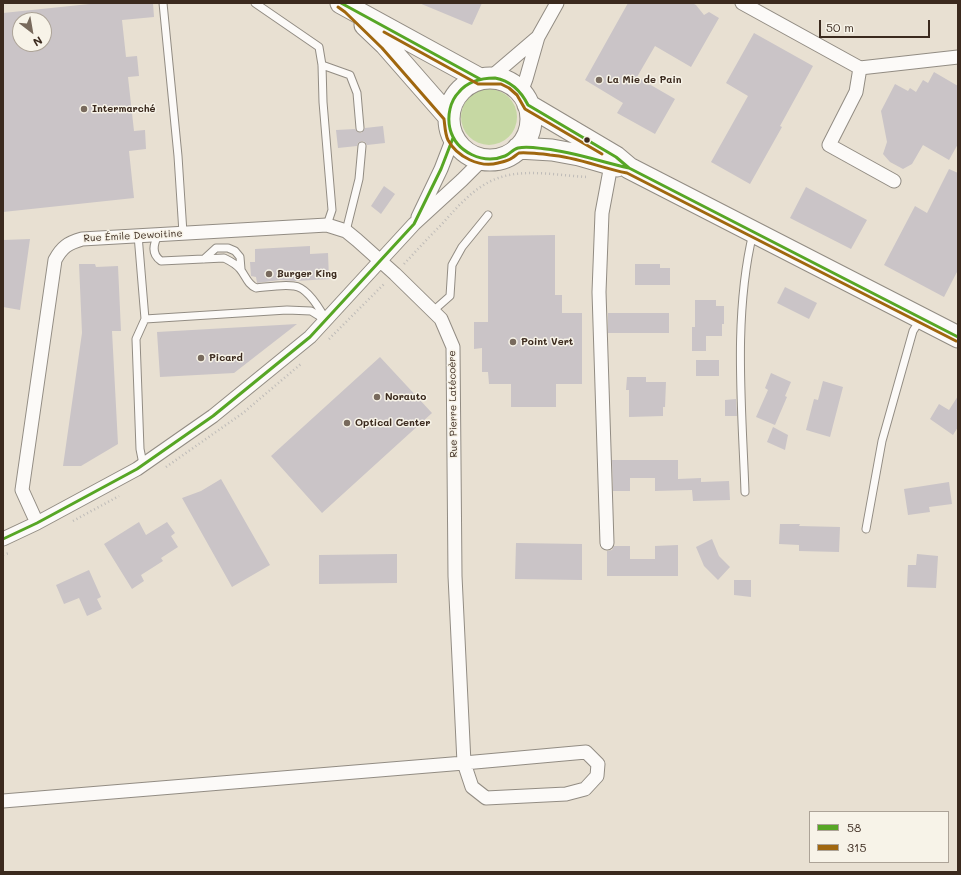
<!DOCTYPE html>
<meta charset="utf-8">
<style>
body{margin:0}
#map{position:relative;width:961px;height:875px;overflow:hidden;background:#e8e0d2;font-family:Mali,sans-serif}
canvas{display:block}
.frame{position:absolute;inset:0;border:4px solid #3b2a1e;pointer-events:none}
.legend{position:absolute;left:809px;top:811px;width:140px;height:52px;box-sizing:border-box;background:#f7f3e8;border:1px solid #aca397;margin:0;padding:5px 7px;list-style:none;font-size:12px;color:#3b2a1e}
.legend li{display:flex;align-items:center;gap:8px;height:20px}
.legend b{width:20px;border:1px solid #aca397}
.north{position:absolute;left:12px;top:12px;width:40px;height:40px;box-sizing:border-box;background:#f7f3e8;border:1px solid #aca397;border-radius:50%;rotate:149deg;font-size:11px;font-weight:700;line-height:16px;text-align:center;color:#3b2a1e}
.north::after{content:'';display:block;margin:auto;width:14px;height:18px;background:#786a5d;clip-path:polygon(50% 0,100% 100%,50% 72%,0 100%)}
.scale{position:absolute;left:819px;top:20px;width:111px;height:18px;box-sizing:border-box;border:2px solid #3b2a1e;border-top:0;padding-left:5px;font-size:12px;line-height:14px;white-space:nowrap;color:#3b2a1e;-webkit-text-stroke:3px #f7f3e8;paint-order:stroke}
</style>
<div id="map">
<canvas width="961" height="875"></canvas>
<div class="frame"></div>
<ul class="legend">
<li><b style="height:5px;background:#57a625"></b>58</li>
<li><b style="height:5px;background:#a0670f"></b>315</li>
</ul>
<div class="north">N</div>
<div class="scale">50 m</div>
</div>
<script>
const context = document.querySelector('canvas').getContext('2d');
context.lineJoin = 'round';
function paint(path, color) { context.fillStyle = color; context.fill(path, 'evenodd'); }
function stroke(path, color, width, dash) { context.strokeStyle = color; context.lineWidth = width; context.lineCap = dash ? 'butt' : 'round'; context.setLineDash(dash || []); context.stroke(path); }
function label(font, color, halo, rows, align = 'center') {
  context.font = font + ' Mali,sans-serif'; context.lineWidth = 3; context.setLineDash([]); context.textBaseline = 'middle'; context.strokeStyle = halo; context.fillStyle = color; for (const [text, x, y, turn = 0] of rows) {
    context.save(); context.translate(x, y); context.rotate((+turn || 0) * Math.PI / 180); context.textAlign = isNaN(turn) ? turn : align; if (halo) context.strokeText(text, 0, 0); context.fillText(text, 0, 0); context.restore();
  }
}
const green = new Path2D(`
 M461 117a28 28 0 1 1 56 0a28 28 0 1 1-56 0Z`);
const building = new Path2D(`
 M99 3H153L154 17 122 20 126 57 137 56 139 76 128 77 134 131 145 130 146 149 129 151 134 198 3 212V13ZM20 20H44V44H20Z
 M419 3H482L472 25Z
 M628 3H692L696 5 704 15 709 12 719 18 691 67 655 46 637 77 675 99 655 134 617 113 623 103 585 80Z
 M754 33 813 66 780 126 782 127 750 184 711 162 748 96 726 83Z
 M934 72 958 86V144L949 160 923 145 912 164 903 169 890 162 883 154 887 142 881 111 895 84 908 91 910 88 916 92 923 80 928 83Z
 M383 126 385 143 367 145 365 142 362 141 358 143 357 146 338 148 336 130 355 129 358 132 361 133 364 130 365 128Z
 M949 169 958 173V270L944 297 884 265 915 206 927 213Z
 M384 186 395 194 381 214 371 206Z
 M806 187 867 220 851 249 790 218Z
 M555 235V295H562V313H582V384H556V407H511V384H489L488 372H482V348L474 349V322H488V236Z
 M30 239 20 310 3 307V240Z
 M310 246V254L328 253 329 279 296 281 280 280 257 283 256 277 251 276 250 262H255V249Z
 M79 264H95L96 267 118 266 121 331H112L118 444 81 466H63L82 333Z
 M635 264H660V268H670V285H635Z
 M785 287 817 303 809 319 777 303Z
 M695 300H716V306H724V324H722V336H706V351H692V327H695Z
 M608 313H669V333H608Z
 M297 324 234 373 160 377 157 332Z
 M380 357 432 413 322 513 271 456Z
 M696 360H719V376H696Z
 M771 373 791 382 785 396 787 397 775 425 756 417 768 390 765 388Z
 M627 377H646V382H666L665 407H663V416L629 417V390H626Z
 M823 381 843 387 830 437 806 430 814 399 818 400Z
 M958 396V427L953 435 930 419 939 404 949 410Z
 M736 399 737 416H725V400Z
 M773 427 788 435 785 450 767 442Z
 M612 460H678V479L701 478V482L729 481 730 500 693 501 692 490 655 491V478H630V491H613Z
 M221 479 270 565 232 587 182 498 201 491Z
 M949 482 952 504 929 507 930 512 908 515 904 489Z
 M139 522 146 535 167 522 175 533 171 536 178 547 161 558 163 561 141 575 144 581 132 589 104 544Z
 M780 524H800L799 526 840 527 839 552 799 551V545L779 544Z
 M712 539 719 556 730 567 718 580 704 566 696 547Z
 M516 543 582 544V580L515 579Z
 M678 545V576H607V551L612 550 614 546H630V559H655V546Z
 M397 554V583L319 584V555Z
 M917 554 938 556 936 588 907 587 908 565H916Z
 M89 570 101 597 97 599 102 609 87 616 79 598 64 604 56 585Z
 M734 580H751V597L734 595Z`);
const path = new Path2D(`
 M404 264C417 250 429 237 442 224 461 203 479 181 509 175 534 170 563 176 588 177
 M329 339 385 283
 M166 467 243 413 302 363
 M73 521 119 496
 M3 555 9 553`);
const service = new Path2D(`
 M163 3 178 156 183 233
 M255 3 319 47 322 65 323 102 332 210 327 225
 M322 65 350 75 357 93 360 128
 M346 231 359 179 362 146
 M159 234C153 244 151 254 161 261L224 258C230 261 235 263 240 269 246 276 247 284 256 288 267 287 283 284 294 286 307 287 320 309 326 320
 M138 235 145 319 136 339 140 449 143 464
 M204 259 216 248H228L235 251 240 257 241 269
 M433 311 450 296 452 265 462 247 488 215
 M145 319 287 310 311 311 324 319
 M745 492C742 407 733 316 753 233
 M866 529 882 441 913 331 920 320`);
const minor = new Path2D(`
 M742 3 860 68 958 57
 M538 37 557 3
 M860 68 856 92 829 145 894 181
 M490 78 538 37 526 79 521 92
 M418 217 441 169 453 138
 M3 539 37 523 137 469 213 416 310 337 414 224 462 180 483 159
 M607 543 599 292 602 213 611 165
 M586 752 598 764 597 776 585 789 566 794 486 798 472 787 464 763Z
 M3 801 464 763 455 576 453 347 441 319 395 274 357 240 346 231 327 225 82 239C68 243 62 247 55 260L22 490 37 523`);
const primary = new Path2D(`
 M341 3 480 79
 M365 25 386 45 449 117
 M449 119a41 41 0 1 1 82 0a41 41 0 1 1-82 0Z
 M528 105 616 157 629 168 958 337
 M518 148 552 150 579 155 617 166`);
const bus1 = new Path2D(`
 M341 3 480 79
 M495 78C511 81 521 91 528 105L616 157 629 168C601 162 574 152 546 149 537 148 527 146 518 148 513 149 510 154 505 156 483 165 456 152 450 129 447 116 450 101 459 92 468 81 482 78 495 78Z
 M629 168 958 337
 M3 539 37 523 137 469 213 416 310 337 414 224 441 169 453 138`);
const bus2 = new Path2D(`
 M338 7 345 12 382 48 444 119C445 126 445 134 448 140 457 157 480 168 498 163 502 162 508 161 512 158 514 157 517 154 519 153 524 152 544 154 550 155 577 157 601 168 627 173L956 341
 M384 32 478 84H501L509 88 517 95 525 109 602 154`);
const markers = [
 [599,80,4,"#786a5d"],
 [84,109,4,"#786a5d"],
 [587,140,3.5,"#3b2a1e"],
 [269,274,4,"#786a5d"],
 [513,342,4,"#786a5d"],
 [201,358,4,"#786a5d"],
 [377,397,4,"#786a5d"],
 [347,423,4,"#786a5d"]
];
const poiNames = [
 ["La Mie de Pain",607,80],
 ["Intermarché",92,109],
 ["Burger King",277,274],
 ["Point Vert",521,342],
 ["Picard",209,358],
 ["Norauto",385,397],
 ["Optical Center",355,423]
];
const streetNames = [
 ["Rue Émile Dewoitine",133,236,-3],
 ["Rue Pierre Latécoère",453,404,-91]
];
paint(green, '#c6d8a3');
paint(building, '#cac4c7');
stroke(service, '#928c83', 9);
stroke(minor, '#928c83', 15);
stroke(primary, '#928c83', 23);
stroke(path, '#bebbb8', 2.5, [1, 3]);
stroke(service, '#fcfaf8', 7);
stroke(minor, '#fcfaf8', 13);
stroke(primary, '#fcfaf8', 21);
stroke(bus1, '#57a625', 3);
stroke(bus2, '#a0670f', 3);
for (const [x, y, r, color] of markers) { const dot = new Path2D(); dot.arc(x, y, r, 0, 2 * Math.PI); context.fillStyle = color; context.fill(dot); stroke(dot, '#f7f3e8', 1.5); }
label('bold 10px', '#3b2a1e', '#f7f3e8', poiNames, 'left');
label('10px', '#3b2a1e', '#f7f3e8', streetNames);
</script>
